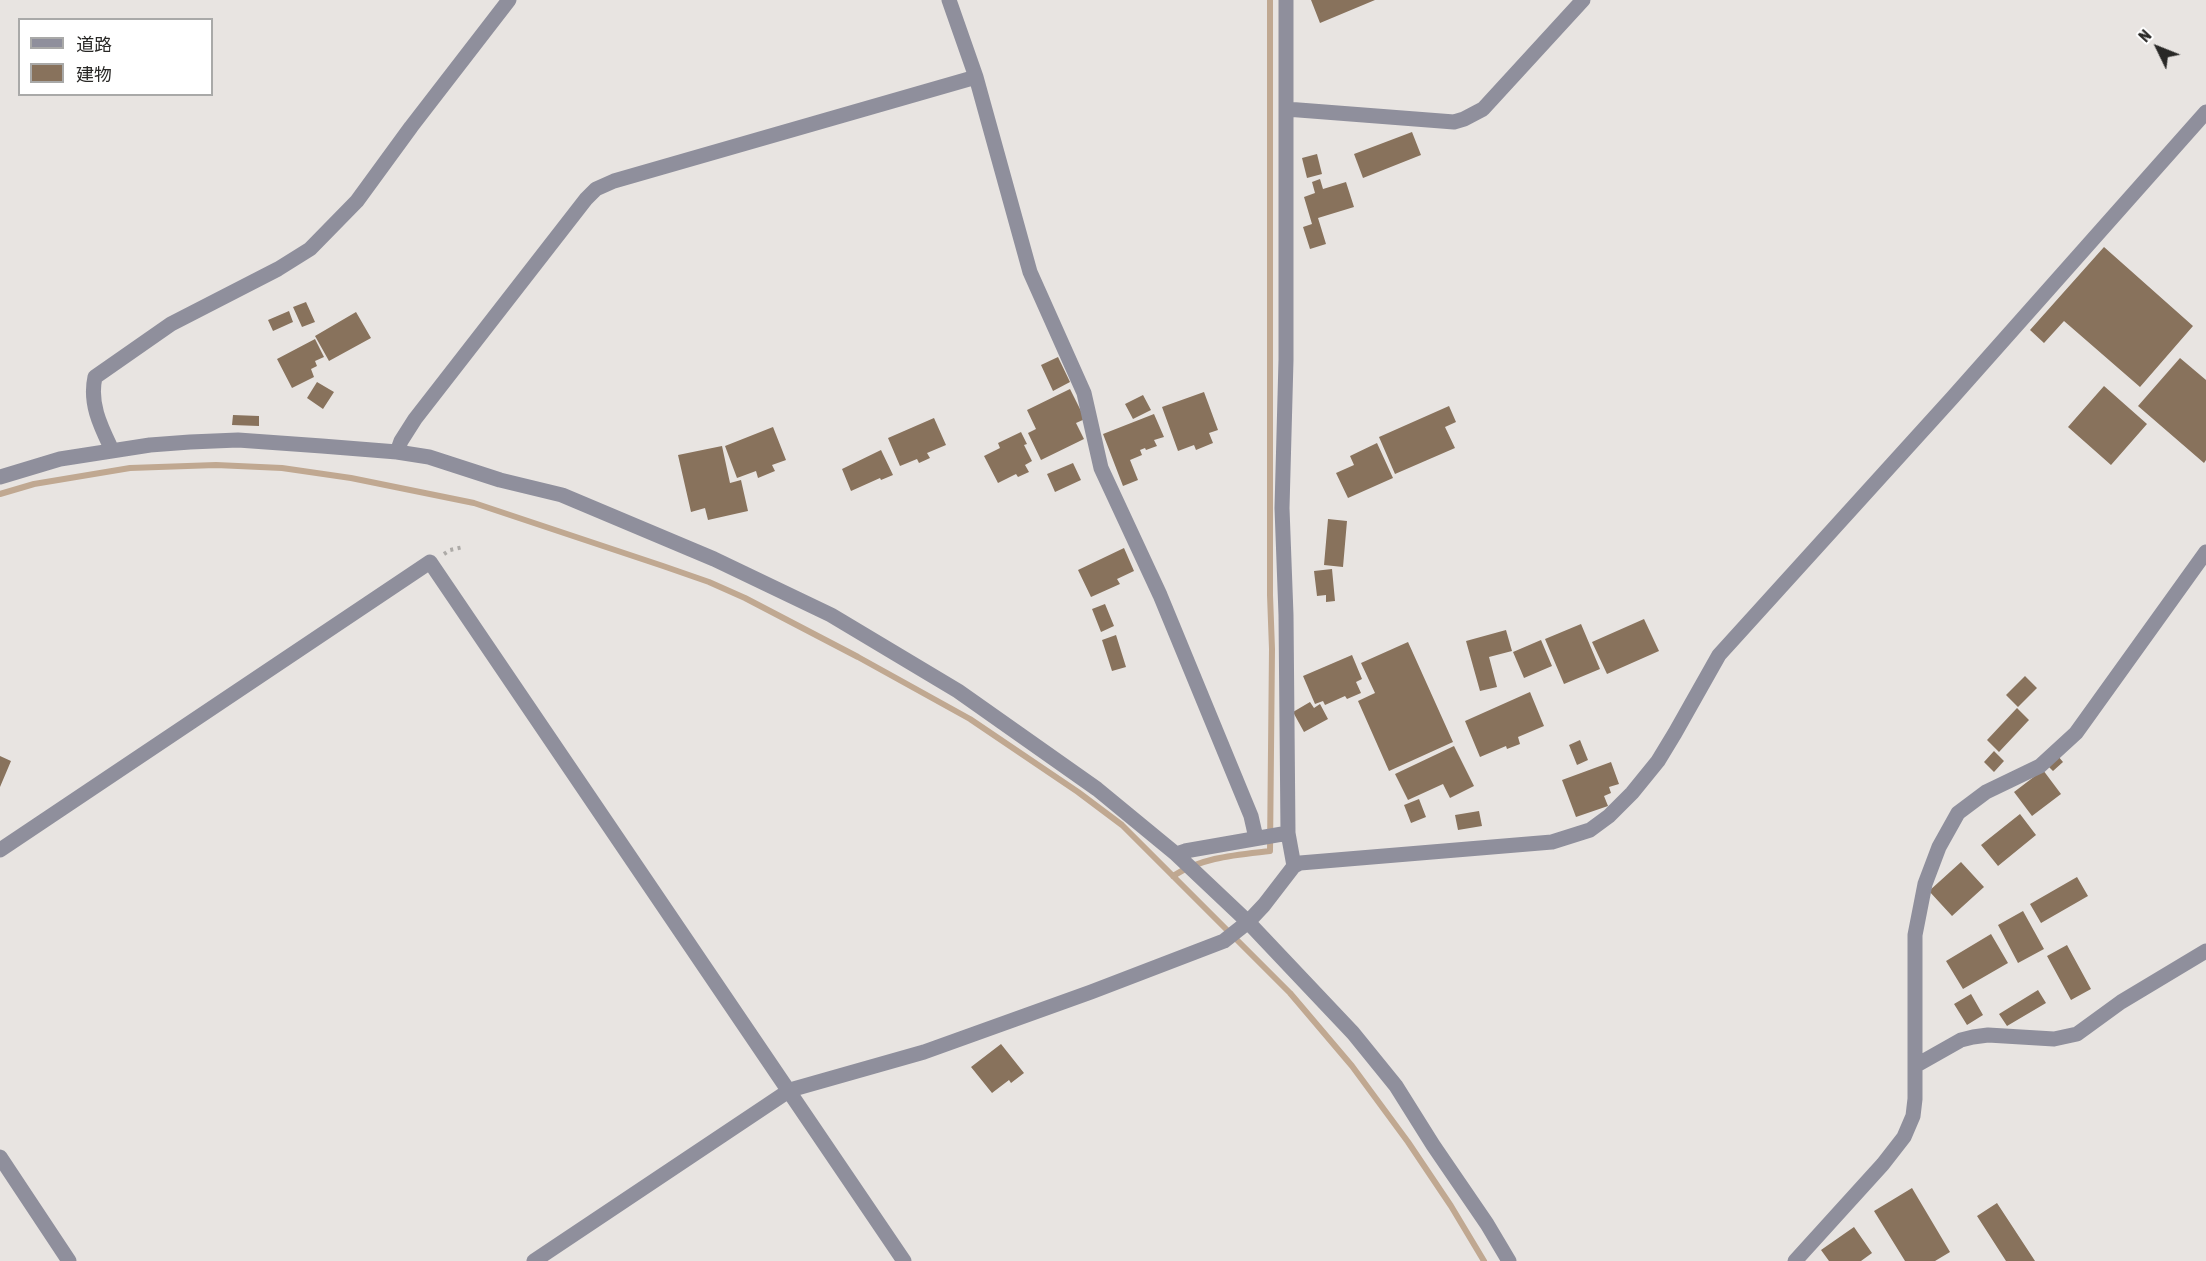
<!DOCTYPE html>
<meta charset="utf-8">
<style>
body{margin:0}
#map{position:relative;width:2206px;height:1261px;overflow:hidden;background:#e8e4e1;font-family:"Asap Condensed","Noto Sans JP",sans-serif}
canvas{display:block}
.legend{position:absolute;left:18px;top:18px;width:195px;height:78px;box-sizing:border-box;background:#fff;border:2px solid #a9a9a8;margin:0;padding:8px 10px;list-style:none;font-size:18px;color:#292826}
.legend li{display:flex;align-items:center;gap:12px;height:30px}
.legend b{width:30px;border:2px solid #a9a9a8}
.north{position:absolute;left:2128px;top:18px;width:60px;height:60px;-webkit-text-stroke:4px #fff;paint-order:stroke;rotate:313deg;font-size:16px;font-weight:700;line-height:24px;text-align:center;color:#292826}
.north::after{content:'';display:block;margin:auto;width:21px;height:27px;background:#292826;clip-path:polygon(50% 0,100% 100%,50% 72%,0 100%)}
</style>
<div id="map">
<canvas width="2206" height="1261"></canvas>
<ul class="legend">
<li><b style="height:8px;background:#8f8f9c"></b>道路</li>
<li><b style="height:16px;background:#88725c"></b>建物</li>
</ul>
<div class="north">N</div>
</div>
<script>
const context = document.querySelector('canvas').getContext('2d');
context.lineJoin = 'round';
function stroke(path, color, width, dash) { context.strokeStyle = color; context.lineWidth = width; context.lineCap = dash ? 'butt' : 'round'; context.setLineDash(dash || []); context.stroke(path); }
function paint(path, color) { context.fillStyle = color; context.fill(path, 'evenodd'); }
const stream = new Path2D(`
 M0 494 34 484 130 468 216 465 282 468 351 478 474 503 663 566 709 582 745 598 858 657 970 719 1078 792 1122 825 1290 993 1352 1066 1408 1142 1451 1206 1484 1261
 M1173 876C1202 857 1236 855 1270 851L1272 649 1270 595V0`);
const building = new Path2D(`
 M1311 0H1375L1320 23Z
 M1412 132 1421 155 1363 178 1354 154Z
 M1317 154 1322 174 1307 178 1302 158Z
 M1320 179 1323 189 1346 182 1354 207 1318 218 1326 244 1310 249 1303 227 1312 224 1304 197 1315 193 1312 182Z
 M2104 247 2193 326 2140 387 2064 321 2044 343 2030 330Z
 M306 302 315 322 302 327 293 307Z
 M289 311 293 322 273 331 268 320Z
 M356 312 371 338 329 361 315 336Z
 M315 339 324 357 315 361 317 366 311 369 314 377 292 388 277 359Z
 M1058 357 1070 382 1053 391 1041 365Z
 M2180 358 2206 380V460L2204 463 2138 406Z
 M317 382 334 392 323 409 307 398Z
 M2104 386 2147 424 2111 465 2068 427Z
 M1070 389 1085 419 1076 423 1084 439 1041 460 1028 433 1036 429 1027 410Z
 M1204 392 1218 430 1209 433 1213 443 1196 450 1194 445 1178 451 1162 407Z
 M1143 395 1151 410 1133 419 1125 404Z
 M1449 406 1456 422 1445 427 1455 448 1395 474 1379 437Z
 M1154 414 1164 437 1154 440 1157 446 1146 450 1145 448 1140 450 1142 455 1130 460 1138 480 1123 486 1103 434Z
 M233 415 259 416V426L232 425Z
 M934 418 946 445 927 453 930 458 919 463 917 459 900 466 888 438Z
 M773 427 786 460 772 465 775 471 758 478 756 471 737 478 725 446Z
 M1021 432 1027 444 1024 445 1032 461 1025 465 1029 472 1018 477 1016 474 998 483 984 456 1000 448 998 443Z
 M1377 443 1393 478 1348 498 1336 473 1354 465 1350 456Z
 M722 446 730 483 741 480 748 511 708 520 705 508 691 512 678 455Z
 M881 450 893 475 881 480 880 478 851 491 842 469Z
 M1073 463 1081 480 1055 492 1047 474Z
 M1328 519 1347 521 1343 567 1324 565Z
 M1124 548 1134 571 1117 579 1120 584 1091 597 1078 570Z
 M1332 569 1335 601 1326 602V595L1317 596 1314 571Z
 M1105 604 1114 626 1101 632 1092 609Z
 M1644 619 1659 651 1607 674 1592 642Z
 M1581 624 1600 669 1564 684 1545 639Z
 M1506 630 1512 651 1489 657 1497 687 1480 691 1466 641Z
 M1116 635 1126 667 1112 671 1102 640Z
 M1541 640 1552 666 1524 678 1513 652Z
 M1408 642 1453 742 1389 771 1358 701 1375 693 1361 663Z
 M1352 655 1362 679 1356 682 1361 693 1347 699 1345 696 1325 705 1323 701 1315 704 1303 676Z
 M2025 676 2037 688 2018 707 2006 695Z
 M1530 692 1544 726 1518 737 1520 744 1507 749 1506 746 1480 757 1465 721Z
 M1310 702 1314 708 1320 704 1328 719 1304 732 1293 712Z
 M2017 708 2029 720 1999 752 1987 740Z
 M1580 740 1588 760 1577 765 1569 745Z
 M1454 746 1474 786 1450 798 1443 784 1408 800 1395 774Z
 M1994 751 2004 761 1994 772 1984 762Z
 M0 756 11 761 0 787Z
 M2058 756 2063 762 2053 771 2047 765Z
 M1611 762 1619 784 1609 787 1611 793 1604 796 1608 806 1576 817 1562 780Z
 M2043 770 2061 794 2032 816 2014 792Z
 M1419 799 1426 817 1411 823 1404 805Z
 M1479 811 1482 826 1458 830 1455 815Z
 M2020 814 2036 835 1998 866 1981 845Z
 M1961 862 1984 887 1952 916 1929 891Z
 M2077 877 2088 896 2041 923 2030 904Z
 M2023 911 2044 949 2018 963 1998 925Z
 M1991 934 2008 963 1963 989 1946 961Z
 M2067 945 2091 989 2071 1000 2047 956Z
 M2038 990 2046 1003 2007 1026 1999 1014Z
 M1971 994 1983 1015 1967 1025 1954 1004Z
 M1001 1044 1024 1073 1011 1083 1009 1080 992 1093 971 1067Z
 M1912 1188 1950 1252 1935 1261H1905L1874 1211Z
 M1997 1203 2035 1261H2006L1977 1216Z
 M1854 1227 1872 1253 1861 1261H1829L1821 1250Z`);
const path = new Path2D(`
 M444 554 450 550 463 547`);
const minor = new Path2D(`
 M949 0 976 77 1030 272 1084 393 1101 468 1160 595 1251 816 1256 838
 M1286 0V360L1282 508 1286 615 1288 833 1294 866
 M1286 109 1454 122 1464 119 1483 109 1583 0
 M112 450C101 427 89 404 95 377L171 324 278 269 310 249 357 201 411 127 509 0
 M397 452 401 441 415 419 586 199 596 189 614 181 976 77
 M0 477 60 459 150 445 190 442 238 440 322 446 397 452 429 457 500 480 562 495 714 559 831 615 958 691 1097 789 1176 854 1248 922 1353 1033 1396 1086 1433 1145 1487 1224 1509 1261
 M0 850 430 562 904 1261
 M1176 854 1185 851 1288 833
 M1915 1066V935L1925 884 1939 847 1958 813 1986 792 2040 766 2076 733 2206 552
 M0 1157 69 1261
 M534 1261 790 1090 924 1052 1091 992 1224 941 1248 922 1264 905 1294 866 1300 863 1552 842 1590 830 1609 816 1632 793 1658 761 1675 733 1719 655 1953 397 2206 112
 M1795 1261 1883 1164 1904 1137 1913 1116 1915 1099V1066L1961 1040 1973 1037 1988 1035 2054 1039 2077 1034 2121 1002 2206 951`);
stroke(stream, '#c0a891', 6);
paint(building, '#88725c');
stroke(path, '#adaaa7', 4, [3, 4.5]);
stroke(minor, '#8f8f9c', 15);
</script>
